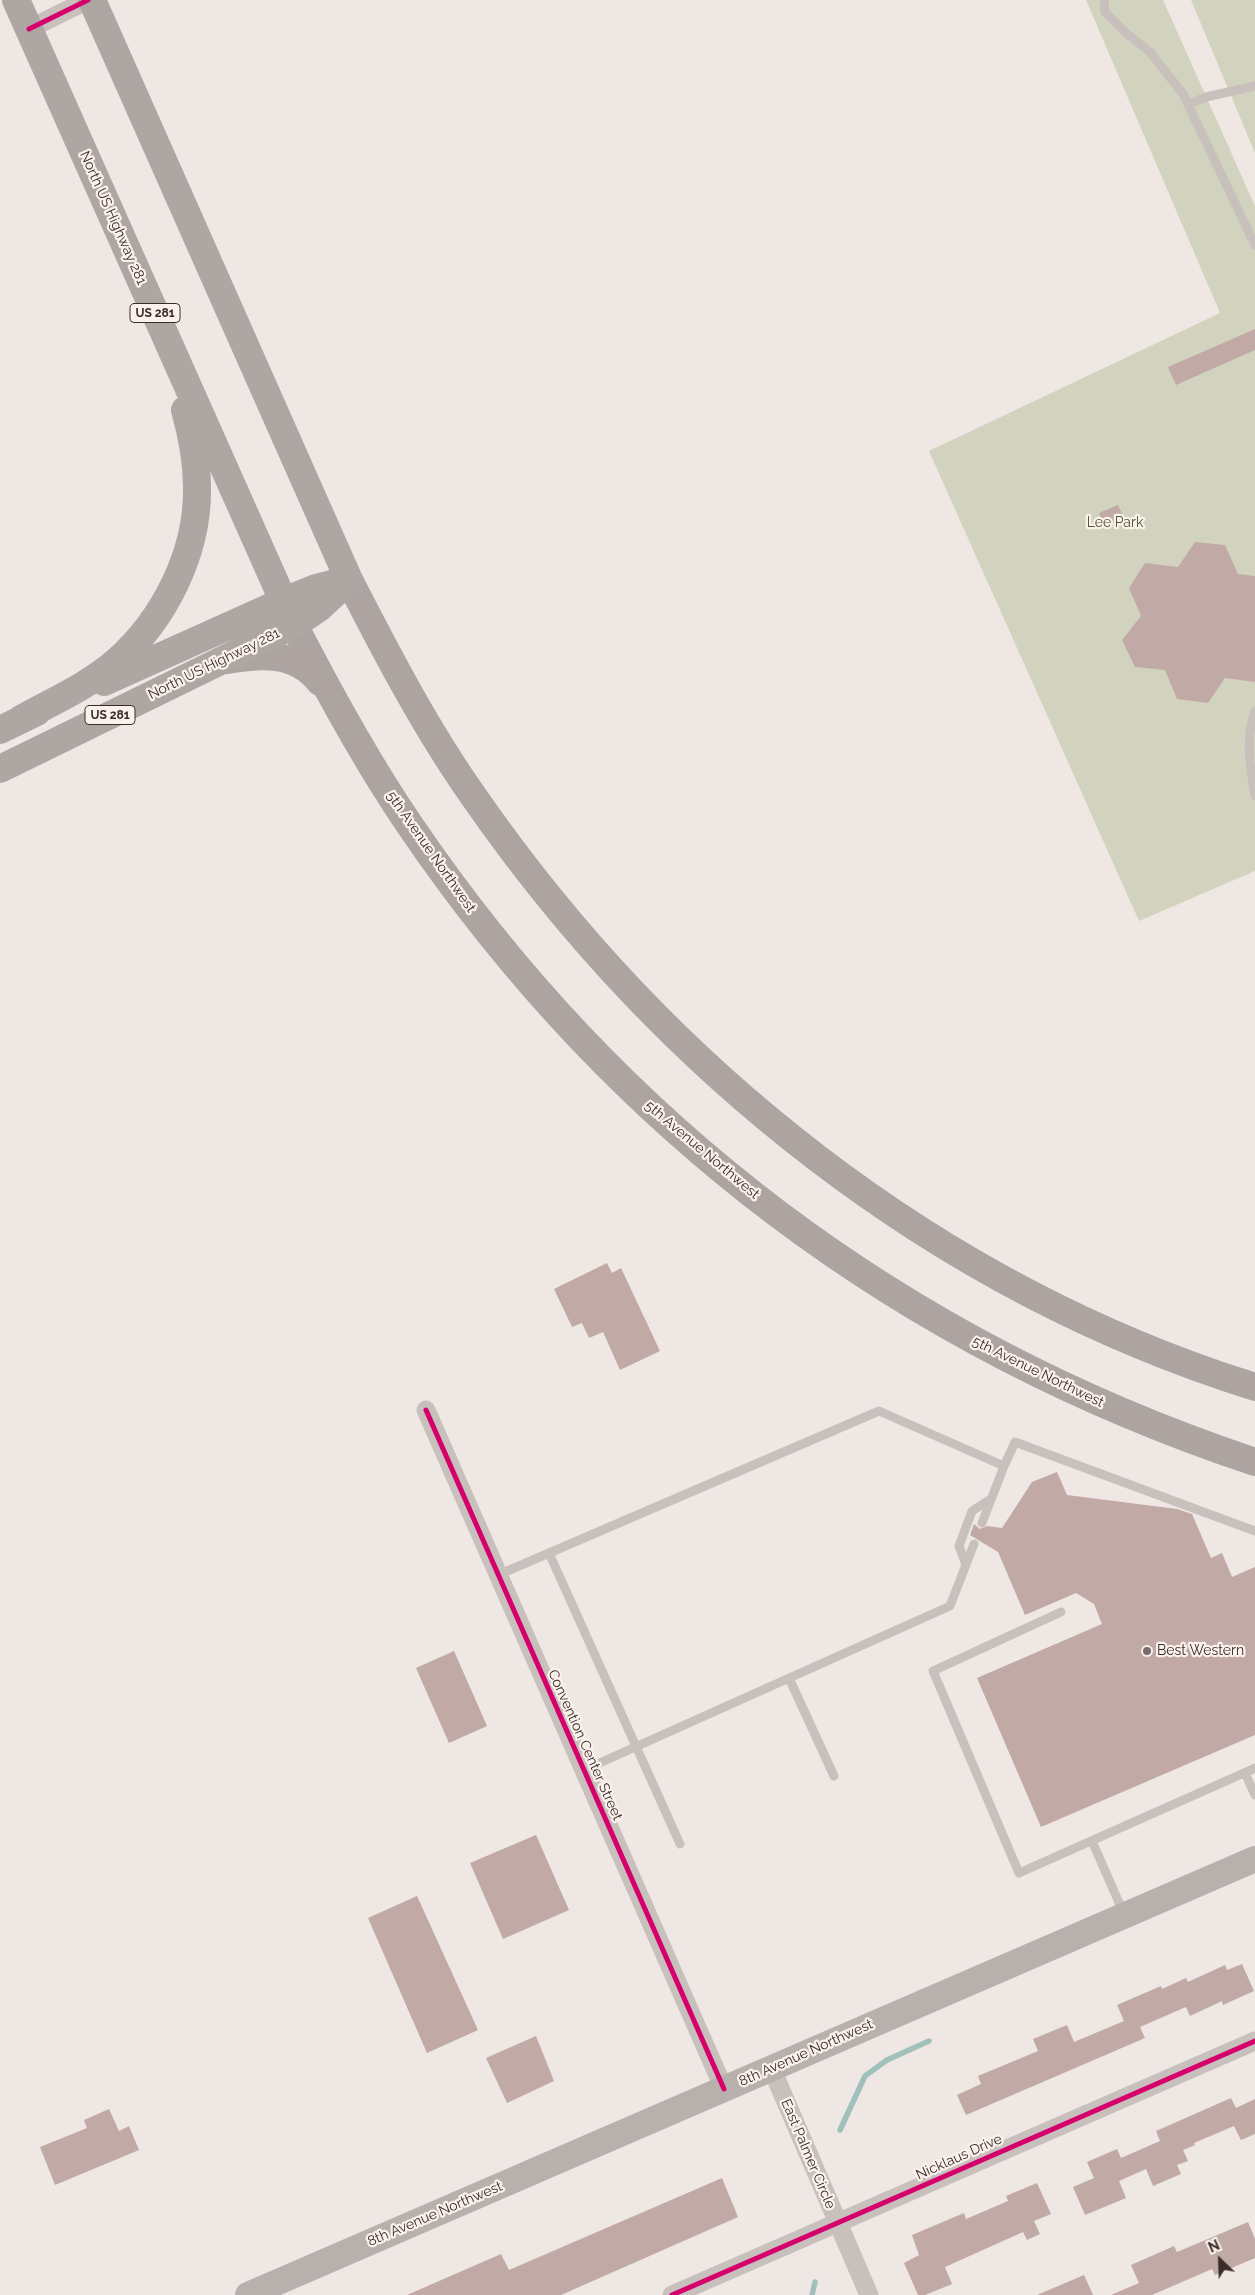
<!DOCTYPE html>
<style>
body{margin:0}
#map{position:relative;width:1255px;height:2295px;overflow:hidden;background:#eee7e4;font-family:Raleway,sans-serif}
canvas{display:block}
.north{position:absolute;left:1195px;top:2235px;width:50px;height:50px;-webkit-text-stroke:4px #faf1ec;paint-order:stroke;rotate:336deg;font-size:14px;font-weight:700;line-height:20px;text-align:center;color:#392c2a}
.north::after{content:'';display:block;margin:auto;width:18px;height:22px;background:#392c2a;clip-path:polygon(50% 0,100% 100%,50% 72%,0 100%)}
</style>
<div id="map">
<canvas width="1255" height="2295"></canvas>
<div class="north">N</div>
</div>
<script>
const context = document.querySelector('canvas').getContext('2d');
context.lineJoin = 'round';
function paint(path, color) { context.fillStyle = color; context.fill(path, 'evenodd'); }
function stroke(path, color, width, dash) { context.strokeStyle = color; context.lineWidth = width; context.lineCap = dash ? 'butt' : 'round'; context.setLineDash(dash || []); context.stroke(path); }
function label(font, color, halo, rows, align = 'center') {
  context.font = font + ' Raleway,sans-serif'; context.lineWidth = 4.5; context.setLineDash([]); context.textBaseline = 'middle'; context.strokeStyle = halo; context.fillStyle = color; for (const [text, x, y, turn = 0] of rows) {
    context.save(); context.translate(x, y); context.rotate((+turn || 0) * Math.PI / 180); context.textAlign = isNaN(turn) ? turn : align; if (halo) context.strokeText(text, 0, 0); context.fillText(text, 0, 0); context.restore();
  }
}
const green = new Path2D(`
 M1086 0H1163L1255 206V871L1139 921 929 451 1220 313Z
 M1191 0H1255V153Z`);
const stream = new Path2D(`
 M840 2130 865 2076 887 2060 929 2041
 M812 2295 815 2282`);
const building = new Path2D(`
 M1255 329V350L1176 385 1168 367Z
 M1118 505 1124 518 1104 527 1099 513Z
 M1195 542 1225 545 1238 574 1255 576V682L1225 678 1208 703 1177 699 1165 670 1135 667 1122 640 1141 616 1129 588 1145 563 1178 567Z
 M607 1263 612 1273 621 1268 660 1351 620 1370 603 1332 589 1338 582 1323 572 1327 554 1289Z
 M1057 1472 1067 1495 1177 1509 1192 1514 1211 1558 1222 1553 1232 1577 1255 1567V1735L1041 1827 977 1678 1102 1624 1094 1604 1076 1593 1025 1615 998 1552 970 1535 974 1524 980 1529 987 1526 1002 1528 1032 1482Z
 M454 1651 487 1726 449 1743 416 1668Z
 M536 1835 569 1910 503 1939 470 1863Z
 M417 1896 478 2030 427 2053 368 1918Z
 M1242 1964 1254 1991 1223 2005 1222 2001 1190 2016 1186 2007 1140 2027 1145 2038 966 2115 957 2095 981 2084 978 2076 1038 2051 1033 2039 1067 2025 1074 2042 1124 2021 1117 2005 1161 1986 1162 1989 1186 1978 1188 1982 1225 1965 1227 1970Z
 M536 2036 554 2081 507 2103 486 2058Z
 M1231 2098 1236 2108 1255 2099V2134L1241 2140 1234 2126 1194 2143 1195 2145 1183 2150 1188 2161 1177 2165 1181 2174 1153 2186 1146 2169 1119 2181 1126 2198 1085 2215 1073 2187 1094 2178 1087 2162 1117 2149 1121 2158 1160 2141 1156 2131Z
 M109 2109 119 2131 129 2126 139 2150 55 2185 40 2147 87 2128 84 2120Z
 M722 2178 738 2217 561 2295H407L501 2254 509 2270Z
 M1037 2183 1051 2214 1034 2221 1040 2234 1027 2240 1023 2232 945 2267 952 2284 925 2295H918L904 2263 919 2255 912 2235 964 2213 966 2219 1008 2201 1006 2196Z
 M1248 2222 1255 2239V2258L1215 2275 1212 2269 1152 2295H1111L1139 2283 1131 2265 1174 2246 1177 2252Z
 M1084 2275 1093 2295H1037Z`);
const lane = new Path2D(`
 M1104 0 1105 12 1125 32 1150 52 1183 94 1255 245
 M1189 104 1206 97 1255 86
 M1255 711C1245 739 1250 767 1255 796
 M1004 1466 1015 1442 1255 1531
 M549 1553 680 1844
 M966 1565 959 1546 972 1511 991 1499
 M498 1575 879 1411 1004 1466 982 1523
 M1061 1612 933 1671 1019 1873 1255 1768
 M789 1678 834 1776
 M584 1770 950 1606 974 1544
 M1245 1773 1255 1795
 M1092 1841 1124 1914`);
const street = new Path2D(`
 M29 29 88 0
 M426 1410 724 2089
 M771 2067 869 2295
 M672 2295 1255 2041`);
const secondary = new Path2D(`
 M248 2295 1255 1859`);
const primary = new Path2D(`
 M349 580C387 654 426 729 474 797 664 1071 936 1287 1255 1387
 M294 625C329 693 366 761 409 824 617 1131 904 1345 1255 1462
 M227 660C261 654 296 651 320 682`);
const highway = new Path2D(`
 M16 0 294 625
 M92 0 349 580
 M104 682 284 601 316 588 347 580
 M21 719C53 701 88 686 116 662 164 620 198 553 197 488 197 462 192 435 185 410
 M0 730 37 712
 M0 769 294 625 319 608 349 580`);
const cycleway = new Path2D(`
 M29 29 88 0
 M426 1410 724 2089
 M672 2295 1255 2041`);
const markers = [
 [1147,1651,5,"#786d6b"]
];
const shields = [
 [155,313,50],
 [110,715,50]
];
const shieldNames = [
 ["US 281",155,313],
 ["US 281",110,715]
];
const streetNames = [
 ["North US Highway 281",113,218,66],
 ["North US Highway 281",214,664,-26],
 ["5th Avenue Northwest",431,852,55],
 ["5th Avenue Northwest",702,1150,40],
 ["5th Avenue Northwest",1038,1372,26],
 ["Convention Center Street",585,1745,66],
 ["8th Avenue Northwest",806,2053,-24],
 ["East Palmer Circle",808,2154,67],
 ["Nicklaus Drive",959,2157,-24],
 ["8th Avenue Northwest",435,2214,-23]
];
const parkNames = [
 ["Lee Park",1115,523]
];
const poiNames = [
 ["Best Western",1157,1651]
];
paint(green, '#d2d3be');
stroke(stream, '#a0c0bb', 5.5);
paint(building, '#c1a9a6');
stroke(lane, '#c8c0bc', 9);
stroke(street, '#c8c0bc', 19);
stroke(secondary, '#b8b0ad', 26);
stroke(primary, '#ada4a1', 28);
stroke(highway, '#ada6a3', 28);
stroke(cycleway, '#d6006c', 5);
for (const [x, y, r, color] of markers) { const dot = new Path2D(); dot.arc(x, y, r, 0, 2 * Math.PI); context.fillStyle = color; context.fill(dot); stroke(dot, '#faf1ec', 2); }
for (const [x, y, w] of shields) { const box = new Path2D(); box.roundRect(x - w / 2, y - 9.5, w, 19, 4); context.fillStyle = '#faf1ec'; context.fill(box); stroke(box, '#392c2a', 1); }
label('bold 12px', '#392c2a', null, shieldNames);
label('14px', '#392c2a', '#faf1ec', streetNames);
label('14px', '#4f572e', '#faf1ec', parkNames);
label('14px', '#392c2a', '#faf1ec', poiNames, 'left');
</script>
